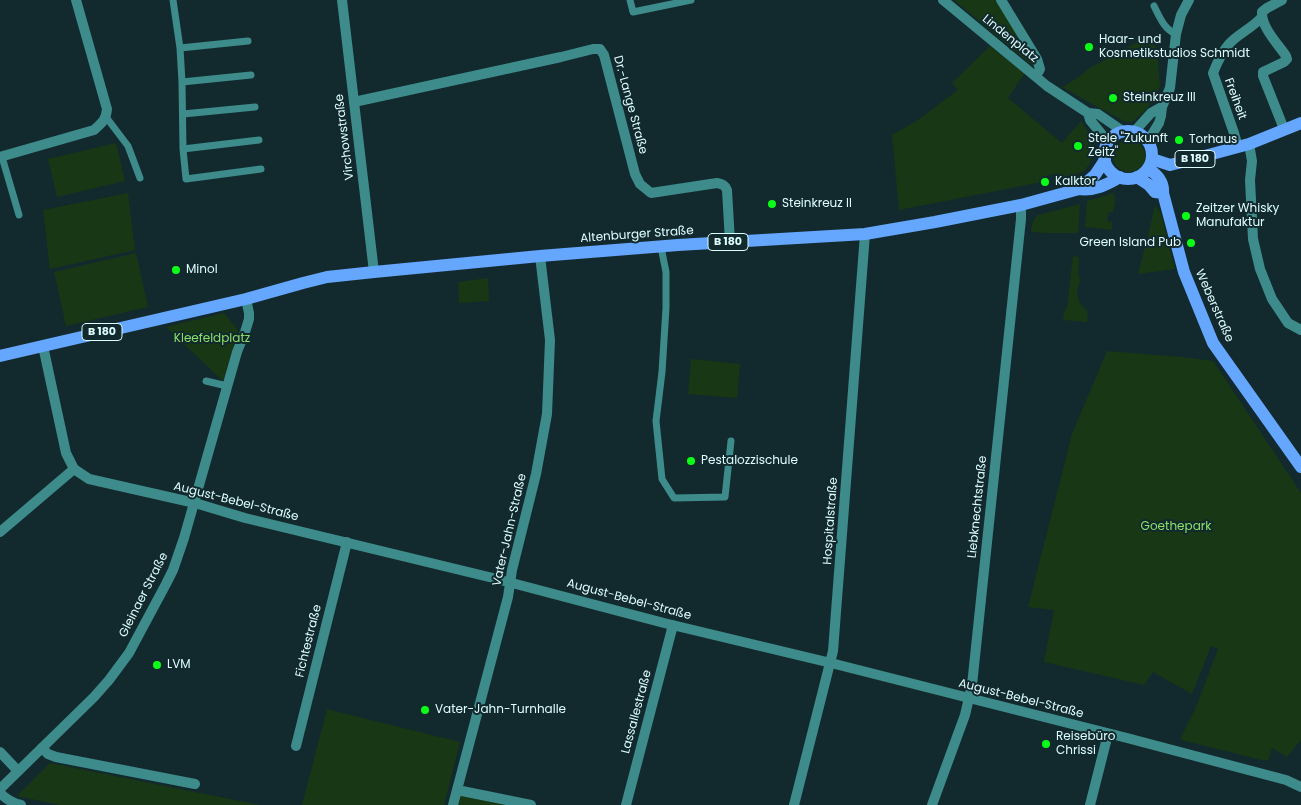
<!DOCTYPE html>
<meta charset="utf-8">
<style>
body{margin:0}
canvas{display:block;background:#12292d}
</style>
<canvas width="1301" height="805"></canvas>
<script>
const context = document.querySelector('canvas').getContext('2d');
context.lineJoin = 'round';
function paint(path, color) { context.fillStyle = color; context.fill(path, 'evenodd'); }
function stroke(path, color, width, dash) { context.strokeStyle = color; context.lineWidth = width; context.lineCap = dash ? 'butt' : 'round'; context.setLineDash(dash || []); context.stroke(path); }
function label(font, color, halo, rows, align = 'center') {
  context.font = font + ' Poppins,sans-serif'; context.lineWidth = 4; context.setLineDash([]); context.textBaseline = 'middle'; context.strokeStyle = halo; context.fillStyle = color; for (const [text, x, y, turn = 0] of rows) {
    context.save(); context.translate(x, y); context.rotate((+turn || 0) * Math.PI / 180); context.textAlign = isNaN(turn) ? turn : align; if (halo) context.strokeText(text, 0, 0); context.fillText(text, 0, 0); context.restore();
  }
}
const green = new Path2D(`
 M954 0H997L1034 67Z
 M1150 39 1157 48 1160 87 1146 110 1132 122 1124 121 1081 98 1062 87 1077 78 1090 68 1139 41Z
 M990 46 1025 73 1008 98 1062 143 1081 121 1091 137 1092 155 1089 165 1083 172 1061 178 1059 173 1046 176 1047 181 899 210 892 135 915 122 958 90 952 83Z
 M1113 156a16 16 0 1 1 32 0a16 16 0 1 1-32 0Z
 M116 143 125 181 57 197 48 159Z
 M128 193 135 250 50 269 43 210Z
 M1114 193 1115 201 1113 212H1109L1107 221 1112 222V230L1085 227 1087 201Z
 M1080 204 1078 233H1046L1031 232C1032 225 1032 220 1038 215Z
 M1155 205 1161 214 1175 269 1138 274 1148 236Z
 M136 253 148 307 66 326 54 272Z
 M1073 256 1079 257 1078 272 1080 281 1077 292 1078 299 1080 303 1088 312 1087 322 1063 320 1065 309 1067 308Z
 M488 278 489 301 459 303 458 282Z
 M224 313 238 330 223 381 166 327Z
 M1107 351 1182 357 1213 361 1301 493V740L1287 757 1272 748 1269 759 1266 761 1181 740V737L1196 707 1218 649 1211 646 1192 694 1153 672 1144 685 1044 662 1054 610 1028 607 1072 434Z
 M691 359 740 364 737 398 688 394Z
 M327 709 460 742 444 805H302Z
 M50 763 260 805H60L17 796Z
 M459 793 515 805H456Z`);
const service = new Path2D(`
 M173 0 180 48 182 82 183 149 186 179 261 169
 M630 0 633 12 691 0
 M1154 6C1160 18 1164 29 1176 34
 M180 48 248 41
 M182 82 251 75
 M183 114 255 107
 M106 117 128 146 140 178
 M183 149 259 140
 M2 157 19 215
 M661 247 666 272V308L662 372 656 421 662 479 674 498 725 497 731 441
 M206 381 227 386`);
const minor = new Path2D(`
 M943 0 1047 86 1088 113 1098 114 1124 132
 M1001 0 1037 59 1040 69 1036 76
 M1282 0 1267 8 1262 12C1261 27 1278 44 1286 56L1287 59 1284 62 1263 72V76L1284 129
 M354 102 561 57 593 49H600L604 55 635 174 640 184 651 193 717 183C722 184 725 185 727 190L730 242
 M1088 113 1090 120 1108 142
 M1134 132 1151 113 1162 107
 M1148 141 1159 123 1161 116 1162 107 1170 88 1176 34 1181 15 1189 0
 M1249 144 1252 161 1250 180 1253 239 1260 269 1272 299 1288 323 1301 330
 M1238 147 1234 133 1213 73C1217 63 1222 52 1229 44 1238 34 1252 28 1261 18
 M0 157 94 130C102 123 106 120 107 109L76 0
 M43 346 66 453 74 469 89 479 195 503 245 518 493 578 664 623 831 663 1127 738 1286 780 1301 787
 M0 532 74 469
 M296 746 347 542
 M42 748 48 754 56 757 195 784
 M0 752 18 771
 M457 790 531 805
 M0 793C7 800 12 803 21 805
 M453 805 508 597 512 570 536 474 547 414 550 340 540 256
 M626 805 673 625
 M794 805 833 651 865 234
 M932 805 965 715 972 685 1021 219V205
 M1090 805 1108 734`);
const tertiary = new Path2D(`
 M342 0 374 272
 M0 789 94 697 109 680 129 653 166 584 173 570 184 538 237 352 245 332 249 319V313L246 299`);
const primary = new Path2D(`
 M1104 155a24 24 0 1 1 48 0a24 24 0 1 1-48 0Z
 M1152 159 1170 165 1201 157 1249 144 1301 123
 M1148 168C1157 175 1164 181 1163 193L1184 272 1213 343 1301 467
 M1137 177 1149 185 1155 192 1163 193
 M1079 189C1094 191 1107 185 1120 177
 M0 356 246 299 303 283 327 277 374 272 540 256 678 245 865 234 935 222 1021 205 1079 189 1095 175 1105 160`);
const markers = [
 [1089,47,5,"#0afe17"],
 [1113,98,5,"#0afe17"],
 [1179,140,5,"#0afe17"],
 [1078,146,5,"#0afe17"],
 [1045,182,5,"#0afe17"],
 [772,204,5,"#0afe17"],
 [1186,216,5,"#0afe17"],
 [1191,243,5,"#0afe17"],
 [176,270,5,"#0afe17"],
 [691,461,5,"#0afe17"],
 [157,665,5,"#0afe17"],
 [425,710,5,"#0afe17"],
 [1046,744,5,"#0afe17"]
];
const shields = [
 [1195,159,40],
 [728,242,40],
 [102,332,40]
];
const shieldNames = [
 ["B 180",1195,159],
 ["B 180",728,242],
 ["B 180",102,332]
];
const streetNames = [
 ["Lindenplatz",1010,39,39],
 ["Freiheit",1235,99,70],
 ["Dr.-Lange Straße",630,105,75],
 ["Virchowstraße",345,137,-97],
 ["Altenburger Straße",637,235,-4],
 ["Weberstraße",1214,306,66],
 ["August-Bebel-Straße",236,502,14],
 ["Liebknechtstraße",978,507,-84],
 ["Hospitalstraße",831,521,-86],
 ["Vater-Jahn-Straße",510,530,-77],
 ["Gleinaer Straße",144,595,-63],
 ["August-Bebel-Straße",629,600,15],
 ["Fichtestraße",309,641,-76],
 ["August-Bebel-Straße",1021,699,14],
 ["Lassallestraße",637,712,-75]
];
const poiNames = [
 ["Haar- und",1099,40],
 ["Kosmetikstudios Schmidt",1099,54],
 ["Steinkreuz III",1123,98],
 ["Stele \"Zukunft",1088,139],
 ["Zeitz\"",1088,153],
 ["Torhaus",1189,140],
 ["Kalktor",1055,182],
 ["Steinkreuz II",782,204],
 ["Zeitzer Whisky",1196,209],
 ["Manufaktur",1196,223],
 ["Green Island Pub",1181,243,"right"],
 ["Minol",186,270],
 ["Pestalozzischule",701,461],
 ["LVM",167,665],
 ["Vater-Jahn-Turnhalle",435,710],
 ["Reisebüro",1056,737],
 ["Chrissi",1056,751]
];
const parkNames = [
 ["Kleefeldplatz",212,339],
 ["Goethepark",1176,527]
];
paint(green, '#173715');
stroke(service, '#3d8b8b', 7);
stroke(minor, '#3d8b8b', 10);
stroke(tertiary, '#3d8b8b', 10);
stroke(primary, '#65a6ff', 12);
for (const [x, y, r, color] of markers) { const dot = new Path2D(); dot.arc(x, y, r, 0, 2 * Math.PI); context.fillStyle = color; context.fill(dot); stroke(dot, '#12292d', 2); }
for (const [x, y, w] of shields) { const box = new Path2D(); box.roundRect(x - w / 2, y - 8.5, w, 17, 4); context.fillStyle = '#12292d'; context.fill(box); stroke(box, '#ddfdff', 1); }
label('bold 11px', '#ddfdff', null, shieldNames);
label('12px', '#ddfdff', '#12292d', streetNames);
label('12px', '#ddfdff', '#12292d', poiNames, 'left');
label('12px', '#8be167', '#12292d', parkNames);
</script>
